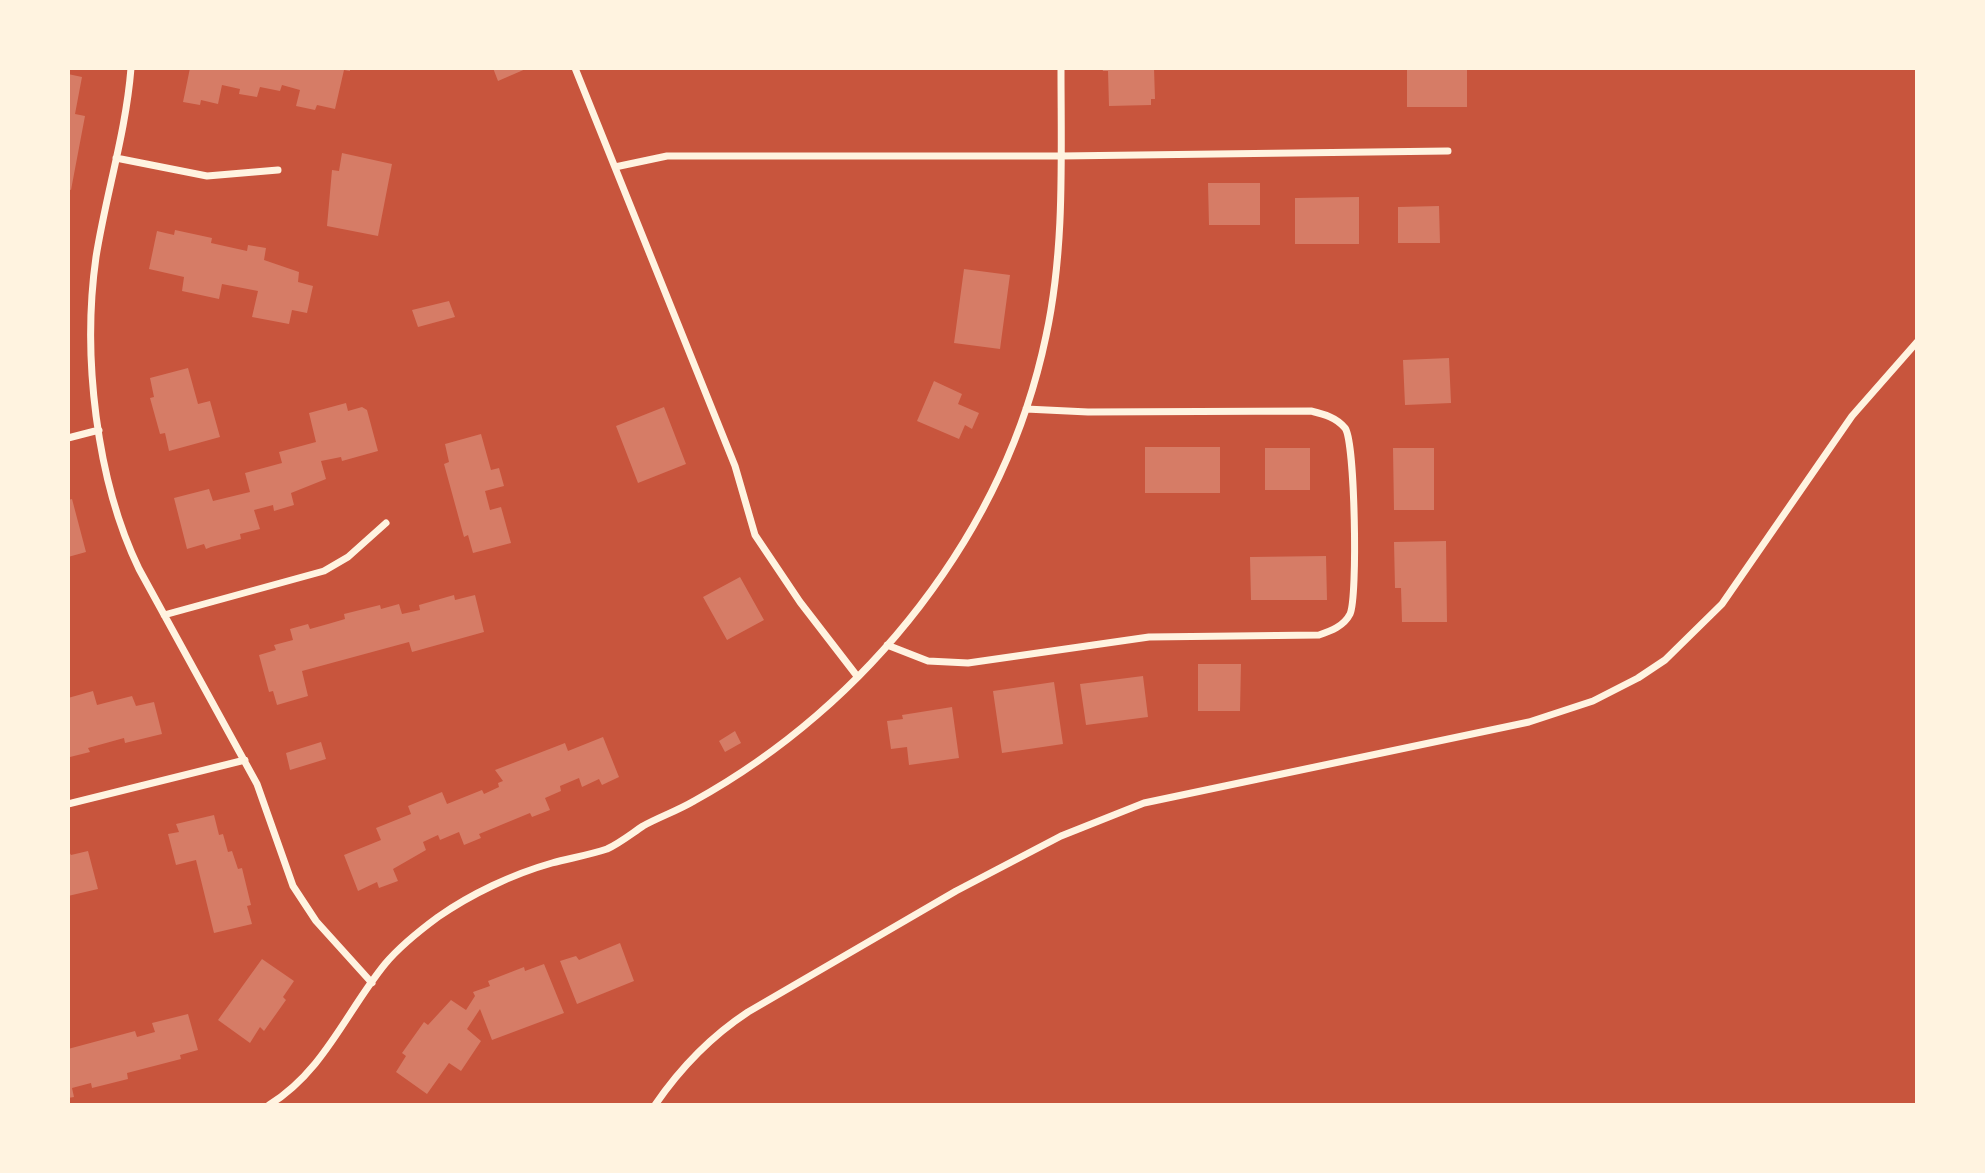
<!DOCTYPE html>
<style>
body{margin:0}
#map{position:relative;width:1985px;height:1173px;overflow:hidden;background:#c8553d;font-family:Montserrat,sans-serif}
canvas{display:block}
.frame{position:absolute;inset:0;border:70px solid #fff3e0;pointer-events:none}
</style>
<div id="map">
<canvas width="1985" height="1173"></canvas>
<div class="frame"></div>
</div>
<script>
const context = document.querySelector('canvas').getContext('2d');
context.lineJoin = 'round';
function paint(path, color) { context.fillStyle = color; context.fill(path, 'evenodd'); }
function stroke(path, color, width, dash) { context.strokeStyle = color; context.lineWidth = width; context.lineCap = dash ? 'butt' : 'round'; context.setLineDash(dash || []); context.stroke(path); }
const building = new Path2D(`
 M190 68H350V71L344 70 335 109 317 105 315 110 296 106 300 90 282 85 280 91 260 87 257 97 239 94 240 89 222 85 218 104 201 100 200 105 183 102Z
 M493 68H528L498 81Z
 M1102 68H1154L1155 99H1151V105L1109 106 1108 71H1103Z
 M1407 68H1467V107H1407Z
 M68 74 82 77 75 114 85 116 71 190 68 189Z
 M342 153 392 164 378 236 327 226 332 170 339 171Z
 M1208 183H1260V225H1209Z
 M1359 197V244H1295V198Z
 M1439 206 1440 243H1398V207Z
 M175 230 212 238 211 243 247 251 248 245 266 248 264 260 299 272 298 282 313 286 307 313 292 310 289 324 252 317 258 291 222 284 219 299 182 291 184 277 149 269 157 231 174 235Z
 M964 269 1010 275 1000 349 954 343Z
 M449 301 455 317 418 327 412 310Z
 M1449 358 1451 403 1405 405 1403 360Z
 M188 368 198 404 210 401 220 437 169 451 165 433 160 434 150 398 154 397 150 378Z
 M934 381 962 394 958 404 979 413 972 429 965 425 959 439 917 421Z
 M346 403 348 411 362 407 367 410 378 451 342 461 341 457 321 461 326 479 291 493 294 505 274 511 273 505 254 510 260 529 240 534 241 539 211 547 206 549 204 544 187 549 174 498 209 489 213 501 250 492 245 473 282 463 279 452 316 442 309 413Z
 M664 407 686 464 638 483 616 426Z
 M481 434 491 470 499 468 504 486 485 491 490 510 501 507 511 543 473 553 468 535 464 537 444 464 449 462 445 444Z
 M1145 447H1220V493H1145Z
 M1265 448H1310V490H1265Z
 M1393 448H1434V510H1394Z
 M72 499 86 552 68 557V500Z
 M1446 541 1447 622H1402L1401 588H1395L1394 542Z
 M1326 556 1327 600H1251L1250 557Z
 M740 577 764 620 727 640 703 597Z
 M454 595 455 600 475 595 484 632 412 652 409 642 302 671 308 696 277 705 273 691 269 692 259 655 276 650 274 645 293 640 290 629 308 624 310 629 328 624 345 619 344 614 380 605 381 609 399 604 402 614 420 610 419 605Z
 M1198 664H1241L1240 711H1198Z
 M1143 676 1148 717 1086 725 1080 684Z
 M1054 682 1063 744 1002 753 993 691Z
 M93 691 97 705 132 696 136 706 154 702 162 734 125 743 124 738 88 748 90 752 70 757 68 698Z
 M952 707 959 758 909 765 907 747 891 749 887 721 903 719 902 715Z
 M735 731 741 743 725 752 719 741Z
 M603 737 619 777 602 785 599 779 582 787 579 778 560 786 561 791 545 798 550 810 532 817 530 813 479 834 481 838 464 845 459 832 440 840 438 835 423 842 426 850 393 869 398 881 379 888 377 882 358 891 344 855 381 840 376 828 411 814 408 806 442 792 447 804 482 790 484 794 499 787 498 783 503 781 495 770 565 743 568 751Z
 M321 742 326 759 290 770 286 753Z
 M214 815 219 835 223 834 228 852 232 851 238 869 242 868 251 905 247 906 252 924 214 933 196 860 176 865 168 834 179 832 176 824Z
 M68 850 71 855 88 851 98 889 68 896Z
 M620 943 634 981 577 1004 560 961 576 956 579 960Z
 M262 959 294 981 283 997 286 1000 264 1031 260 1027 250 1043 218 1020Z
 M544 964 564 1013 492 1040 480 1009 467 1029 481 1041 461 1071 449 1063 427 1094 396 1072 406 1056 402 1053 424 1022 428 1025 451 1000 466 1010 475 996 473 992 490 986 488 981 524 967 525 971Z
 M188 1014 198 1050 180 1055 181 1059 127 1073 128 1079 92 1088 91 1083 72 1088 74 1097 68 1098V1049L135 1031 137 1037 155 1032 152 1023Z`);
const minor = new Path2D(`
 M131 68C126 132 106 194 96 257 82 355 96 480 139 569L257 784 293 886 316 921 372 983
 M575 68 735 466 755 535 800 602 857 676
 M116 158 207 176 278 170
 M615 167 667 156H1061L1448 151
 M68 438 99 430
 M164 615 324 571 348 557 386 523
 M887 645 928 661 968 663 1149 637 1319 635C1331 631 1344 626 1350 614 1358 597 1355 441 1345 428 1336 417 1323 414 1311 411L1088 412 1026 409
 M68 804 245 760
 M269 1105C324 1071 346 1012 385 964 400 946 419 931 438 917 471 894 513 874 552 863 571 858 589 855 607 849 620 843 631 834 643 826 659 817 677 811 694 801 868 705 1005 532 1046 336 1065 248 1061 158 1061 68
 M655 1105C681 1067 710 1037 748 1012L956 891 1061 836 1144 803 1529 722 1593 701 1638 678 1665 660 1722 604 1852 416 1917 342`);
paint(building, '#d67c66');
stroke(minor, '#fff3e0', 7);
</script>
